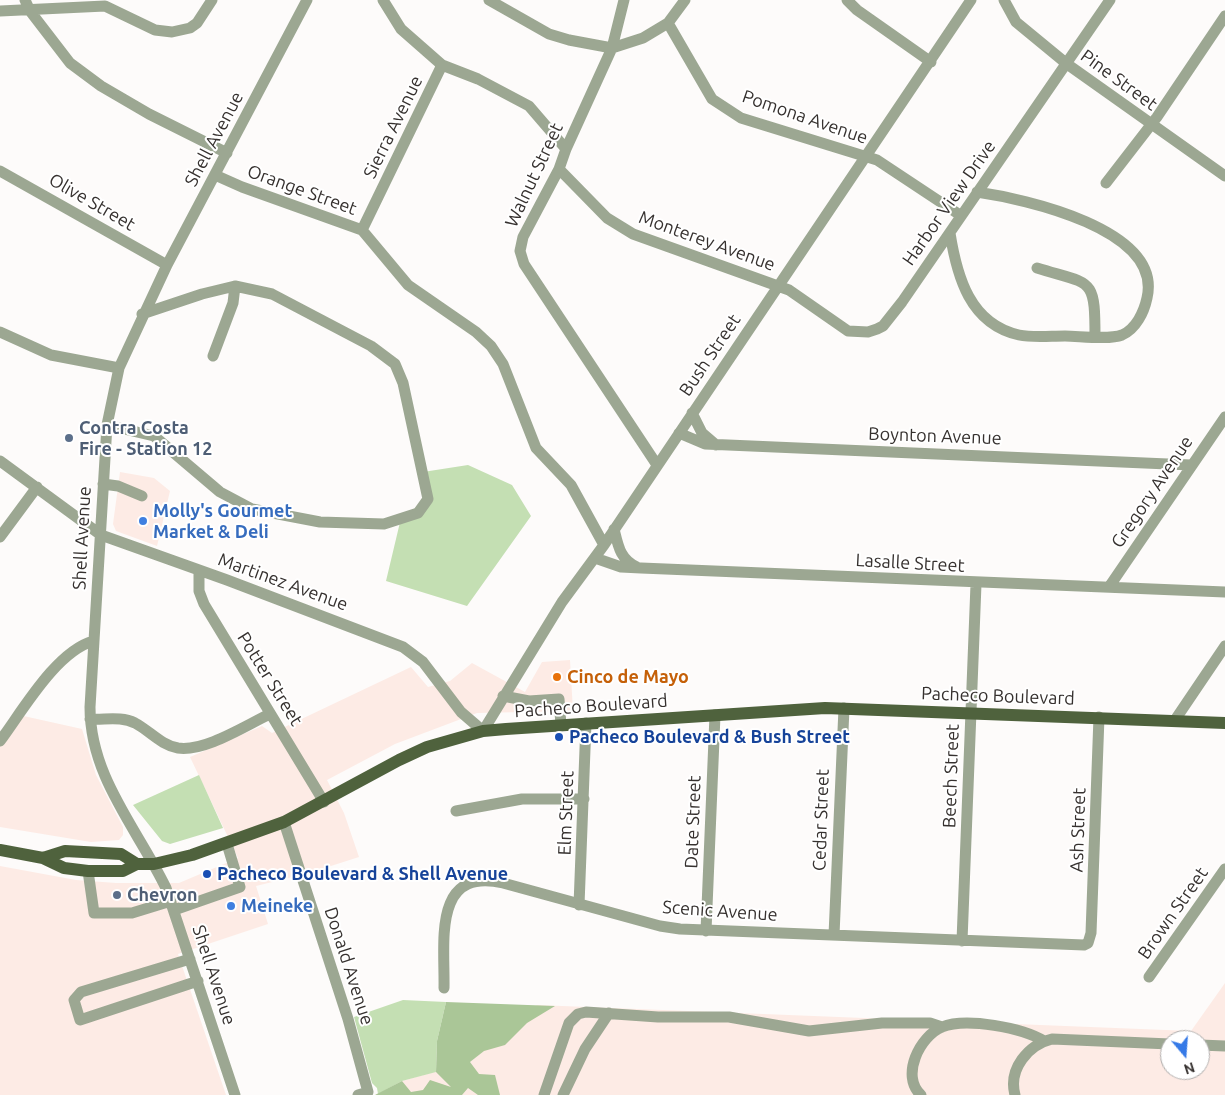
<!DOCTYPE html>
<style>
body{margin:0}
#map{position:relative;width:1225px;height:1095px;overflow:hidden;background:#fdfbfa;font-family:Ubuntu,sans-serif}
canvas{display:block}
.north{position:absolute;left:1160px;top:1030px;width:50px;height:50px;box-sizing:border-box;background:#fff;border:1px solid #afadac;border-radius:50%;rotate:162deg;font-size:14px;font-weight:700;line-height:20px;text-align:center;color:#36312f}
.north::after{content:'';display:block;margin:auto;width:18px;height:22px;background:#367ae7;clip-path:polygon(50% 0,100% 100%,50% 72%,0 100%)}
</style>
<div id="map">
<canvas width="1225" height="1095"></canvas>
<div class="north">N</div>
</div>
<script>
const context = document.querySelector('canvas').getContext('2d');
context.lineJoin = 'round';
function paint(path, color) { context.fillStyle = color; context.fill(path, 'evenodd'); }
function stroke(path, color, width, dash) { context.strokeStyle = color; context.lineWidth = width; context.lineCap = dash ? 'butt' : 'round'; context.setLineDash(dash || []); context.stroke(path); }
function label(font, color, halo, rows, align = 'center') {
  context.font = font + ' Ubuntu,sans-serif'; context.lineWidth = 4; context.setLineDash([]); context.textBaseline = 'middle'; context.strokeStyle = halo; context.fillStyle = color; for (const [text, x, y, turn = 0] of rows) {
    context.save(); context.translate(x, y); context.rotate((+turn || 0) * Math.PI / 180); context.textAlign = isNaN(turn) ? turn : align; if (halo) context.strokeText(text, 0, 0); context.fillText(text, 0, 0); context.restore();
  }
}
const built = new Path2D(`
 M120 472 154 478 170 491 157 546 116 531 113 524Z
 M570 660 573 711 477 713 395 744 327 780 344 813 359 857 309 873 256 886 268 924 178 954 226 1095H0V866L76 880 116 883H179L238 858 190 757 262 726 272 733 411 667 428 687 450 681 472 663 525 692 542 662Z
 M19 715 82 729 96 775 123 827V835L119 840 91 842 0 827V741Z
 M1225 983V1095H375L402 1081 470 1062 537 1005 1191 1031ZM1170 1040H1200V1070H1170Z`);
const green = new Path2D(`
 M468 465 512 485 531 516 467 606 386 581 401 518 428 499 423 472Z
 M199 775 223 828 170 844 162 841 133 805Z
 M403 1000 446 1002 437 1041 436 1072 402 1081 378 1094 377 1088 372 1083 354 1017Z`);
const forest = new Path2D(`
 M446 1002 555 1006 527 1023 505 1045 484 1051 470 1062 479 1074 495 1075 500 1095H478L468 1088 462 1095H375L402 1081 411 1092 423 1090 430 1080 451 1087 436 1072 437 1041Z`);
const minor = new Path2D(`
 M25 0 30 11 70 63 101 86 149 114 227 153
 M383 0 401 29 442 65 478 79 529 106 566 149
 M489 0 549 34 569 40 612 48 624 0
 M847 0 857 10 931 62
 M1004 0 1016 22 1067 64 1225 176
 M0 11 105 6 155 30 172 32 190 28 197 23 212 0
 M668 23 712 99 741 118 877 160 960 215
 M559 169 607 218 633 234 789 290 848 331 868 332 877 329 883 326 902 302 1110 0
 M0 171 167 265
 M215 175 242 187 362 230 408 285 476 332 491 346 503 364 536 448 571 485 604 545
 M1106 183 1157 117 1225 16
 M362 230 442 65
 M950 233C957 277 970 324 1019 335 1033 338 1050 336 1065 336 1079 336 1109 340 1122 335 1136 329 1144 312 1147 298 1163 229 1025 199 977 192
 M1037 268C1092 285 1095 276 1095 337
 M0 332 51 355 119 368
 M213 356 233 303 235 286
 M692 413 702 433 716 445
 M107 425 154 436 220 492 252 509 320 522 384 524 418 513 428 499 403 383 395 364 371 346 272 294 235 286 202 294 142 314
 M679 433 705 444 1191 465
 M0 461 101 535 227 580 403 647 423 662 461 712 483 731 562 602 604 545 971 0
 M657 465 524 264 520 251 523 237 559 169 566 149 612 48 643 38 668 23 685 0
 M103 484 118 486 142 496
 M614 529C618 545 620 560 637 567
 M0 537 37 487
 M595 558 621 567 641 568 1225 592
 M199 570V591L204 604 324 802
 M1109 587 1225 417
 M503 696 529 701 559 699 561 725
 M90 719C105 720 121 716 135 723 150 731 161 745 178 748 205 752 246 725 270 714
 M1175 720 1225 646
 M0 741C23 710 56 652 93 641
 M456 811 522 799H584
 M284 822 348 1019 368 1092 358 1095
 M88 871 94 913H132L171 901
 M579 905 586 723
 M174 910 240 887 227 844
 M706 931 715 715
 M834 935 844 708
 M962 941 976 584
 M190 959 81 992 74 1000 80 1020 198 981
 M1149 977 1225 869
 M444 988C445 942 432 867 503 883L660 926 680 929 1084 945 1088 943 1091 933 1099 717
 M1200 1045 1225 1046
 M235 1095 166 888C137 828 90 777 90 707L107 425 119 368 167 265 307 0
 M544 1095 569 1023 578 1014 586 1012 658 1017H729L809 1031 882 1023H930L942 1027
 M563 1095 585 1049 609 1013
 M921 1095C900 1076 920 1036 942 1027 966 1017 1023 1028 1044 1041
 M1015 1095C1008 1069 1028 1045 1052 1039L1170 1044`);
const major = new Path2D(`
 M0 850 43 858 64 868 88 871H123L137 864H154L192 855 284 822 399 760 427 747 483 731 506 729 825 708 1225 723
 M43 858 65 851 121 854 137 864`);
const markers = [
 [69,438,5,"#5c6f8a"],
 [143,521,5,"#3f7fe0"],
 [557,677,5,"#e8710a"],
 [559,737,5,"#1a4fb4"],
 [207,874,5,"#1a4fb4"],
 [117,895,5,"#5c6f8a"],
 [231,906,5,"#3f7fe0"]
];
const streetNames = [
 ["Pine Street",1119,80,36],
 ["Pomona Avenue",805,117,19],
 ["Sierra Avenue",393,127,-64],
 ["Shell Avenue",214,139,-62],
 ["Walnut Street",534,175,-65],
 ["Orange Street",302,190,20],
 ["Olive Street",92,202,30],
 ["Harbor View Drive",949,203,-55],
 ["Monterey Avenue",707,241,20],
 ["Bush Street",710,355,-56],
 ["Boynton Avenue",935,436,2],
 ["Gregory Avenue",1152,492,-56],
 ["Shell Avenue",82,538,-87],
 ["Lasalle Street",910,563,3],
 ["Martinez Avenue",283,582,20],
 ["Potter Street",270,679,58],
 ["Pacheco Boulevard",998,696,2],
 ["Pacheco Boulevard",591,706,-4],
 ["Beech Street",951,776,-88],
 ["Elm Street",566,813,-88],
 ["Cedar Street",821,820,-88],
 ["Date Street",693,822,-88],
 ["Ash Street",1078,830,-88],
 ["Scenic Avenue",720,911,4],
 ["Brown Street",1173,913,-55],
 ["Donald Avenue",349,966,72],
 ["Shell Avenue",214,975,72]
];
const serviceNames = [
 ["Contra Costa",79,428],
 ["Fire - Station 12",79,449],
 ["Chevron",127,895]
];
const shopNames = [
 ["Molly's Gourmet",153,511],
 ["Market & Deli",153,532],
 ["Meineke",241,906]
];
const foodNames = [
 ["Cinco de Mayo",567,677]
];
const transitNames = [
 ["Pacheco Boulevard & Bush Street",569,737],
 ["Pacheco Boulevard & Shell Avenue",217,874]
];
paint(built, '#fdebe5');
paint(green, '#c4dfb3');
paint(forest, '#aac697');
stroke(minor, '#9ca792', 11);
stroke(major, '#4f623d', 12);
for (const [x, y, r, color] of markers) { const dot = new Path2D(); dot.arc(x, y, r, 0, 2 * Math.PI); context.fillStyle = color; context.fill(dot); stroke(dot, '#fff', 2); }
label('18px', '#36312f', '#fff', streetNames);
label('bold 18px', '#4e5e75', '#fff', serviceNames, 'left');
label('bold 18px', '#366cbe', '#fff', shopNames, 'left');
label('bold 18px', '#c56008', '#fff', foodNames, 'left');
label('bold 18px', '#164399', '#fff', transitNames, 'left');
</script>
